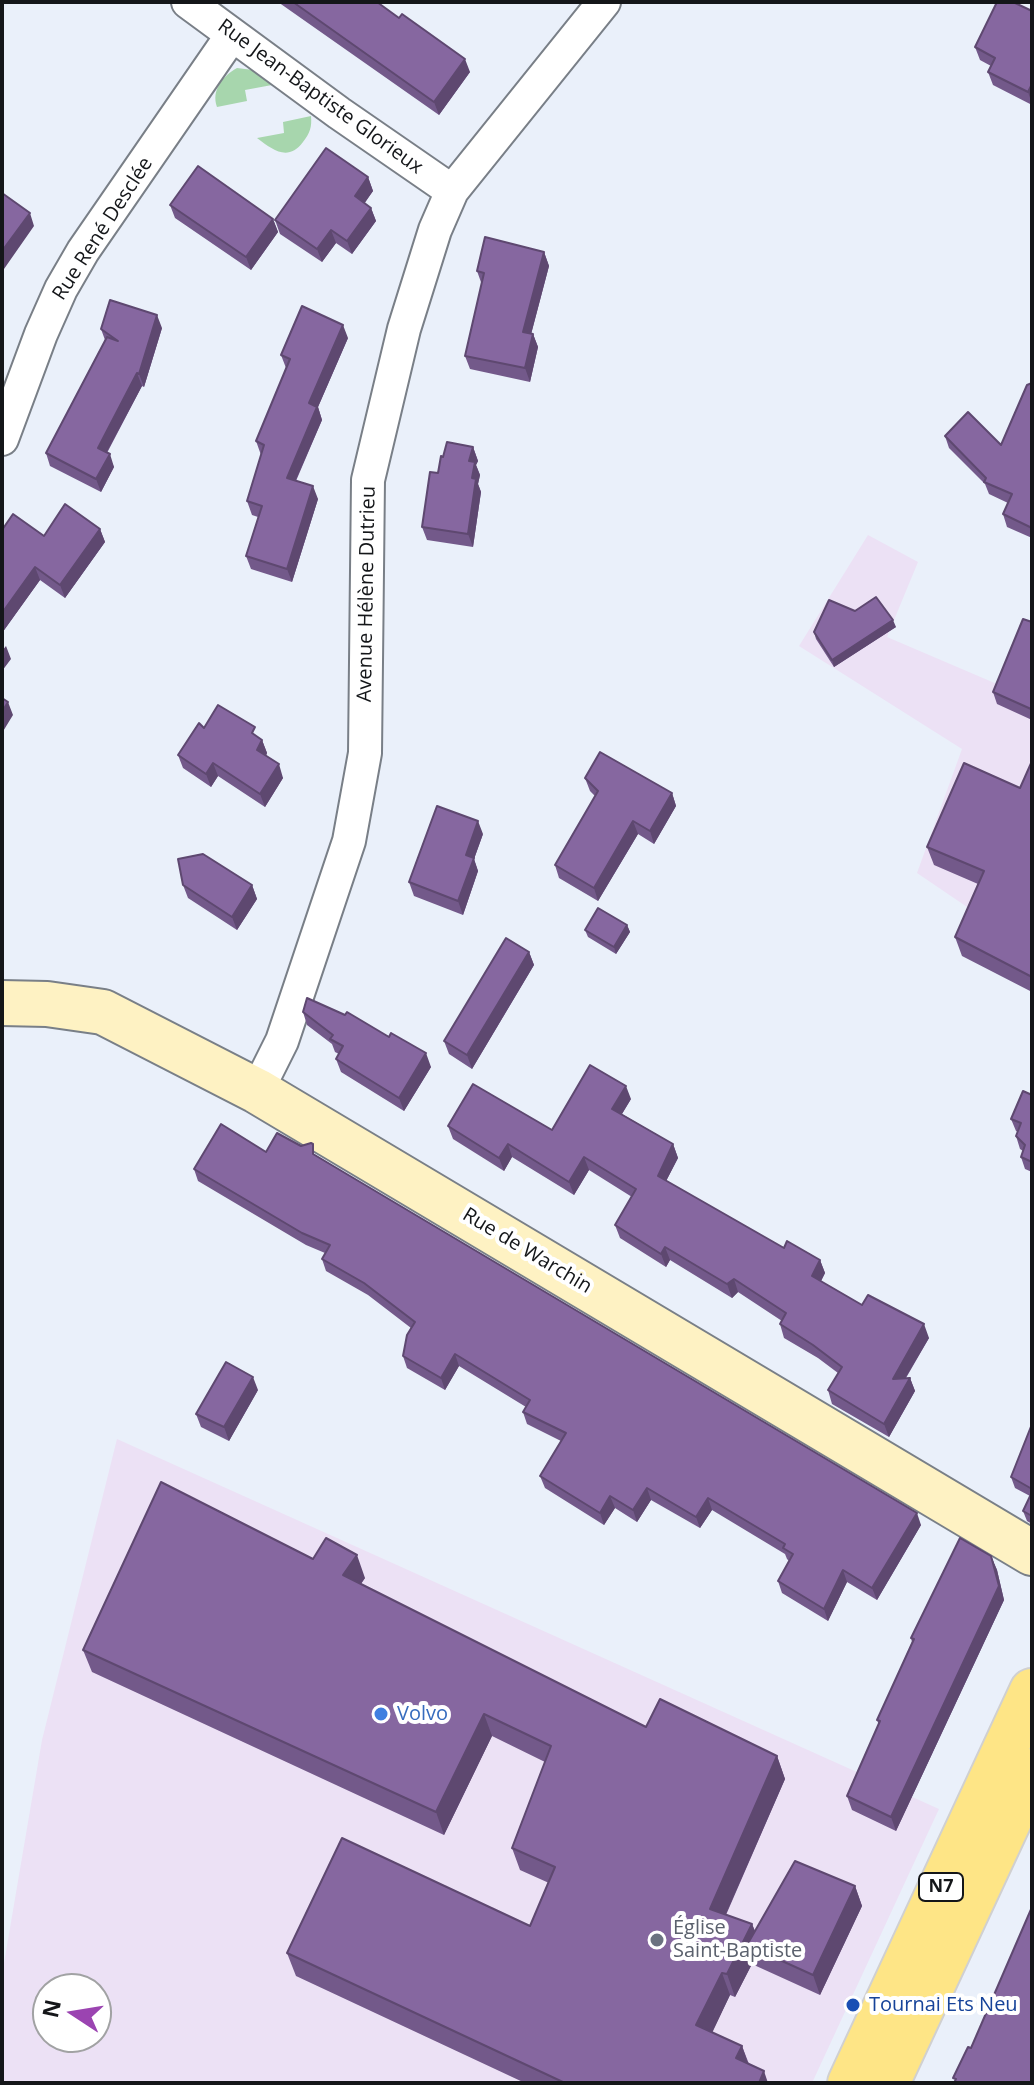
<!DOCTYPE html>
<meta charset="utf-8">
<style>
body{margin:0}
#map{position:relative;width:1034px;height:2085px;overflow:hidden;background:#eaf0fa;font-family:"Open Sans",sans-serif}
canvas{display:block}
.frame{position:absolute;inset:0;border:4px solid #141619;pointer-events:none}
.north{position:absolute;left:32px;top:1973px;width:80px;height:80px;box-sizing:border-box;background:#fff;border:2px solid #a1a2a3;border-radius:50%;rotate:282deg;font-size:22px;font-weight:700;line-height:32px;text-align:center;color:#141619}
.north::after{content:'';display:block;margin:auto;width:28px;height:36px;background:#9b44b1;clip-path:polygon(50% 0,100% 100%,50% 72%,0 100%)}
</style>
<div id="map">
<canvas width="1034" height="2085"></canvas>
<div class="frame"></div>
<div class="north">N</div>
</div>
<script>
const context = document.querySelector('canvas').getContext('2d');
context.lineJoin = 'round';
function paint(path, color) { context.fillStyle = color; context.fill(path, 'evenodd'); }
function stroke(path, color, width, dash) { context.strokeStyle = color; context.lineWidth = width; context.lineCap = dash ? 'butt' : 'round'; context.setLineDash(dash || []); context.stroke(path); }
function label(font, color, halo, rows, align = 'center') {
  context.font = font + ' "Open Sans",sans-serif'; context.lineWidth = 8; context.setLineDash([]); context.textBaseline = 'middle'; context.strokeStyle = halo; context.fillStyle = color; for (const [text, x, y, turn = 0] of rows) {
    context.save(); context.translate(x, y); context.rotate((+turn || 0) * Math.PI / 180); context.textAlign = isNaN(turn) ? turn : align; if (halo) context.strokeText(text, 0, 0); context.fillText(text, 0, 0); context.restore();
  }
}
const commercial = new Path2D(`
 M868 535 918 562 887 637 1032 699V951L917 873 962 749 799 646Z
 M117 1439 939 1809 812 2083H2V1975L42 1740ZM48 1989H96V2037H48Z`);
const green = new Path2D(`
 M237 68 253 70 272 85 245 90 247 101 217 107C211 90 223 76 237 68Z
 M311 116C312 127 310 133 303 142 288 162 273 150 257 138L284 133 283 122Z`);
const street = new Path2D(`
 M188 2 339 113 452 191
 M2 439 41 334 61 289 83 251 232 35
 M257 1091 282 1041 349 841 365 753 368 480 404 329 435 230 452 191 604 2`);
const secondary = new Path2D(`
 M2 1003 47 1004 103 1012 257 1091 1032 1553`);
const primary = new Path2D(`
 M850 2083 1032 1691
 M887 2083 1032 1771`);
const wall = new Path2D(`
 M278 2H377L399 18 470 72 439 115Z
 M1032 11V105L993 85 988 72 991 66 980 60 975 47Z
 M368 177 373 191 364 203 371 208 376 221 352 254 336 243 322 262 280 234 275 220Z
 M170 205 273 219 278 232 251 270 175 218Z
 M544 252 549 266 531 334H533L538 347 530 382 470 369 465 356 482 285 477 271Z
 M162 328 144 387 142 386 107 453 114 467 101 492 50 466 46 453 105 340 101 329Z
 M348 338 318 407 322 420 296 481 318 499 292 582 251 569 246 556 258 517 252 515 247 501 261 455 256 441 286 368 281 355Z
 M1032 383V538L1007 527 1003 514 1008 503 989 494 985 484 949 448 945 436 1001 445Z
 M473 447 478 461 476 465 480 475 478 484 481 492 473 547 427 540 422 527 443 457Z
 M100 529 105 542 65 598 40 580 2 633V530L44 536Z
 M855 611 896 627 834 667 816 639 814 632Z
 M1032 622V720L997 704 993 692Z
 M204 728 258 737 262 740 267 753 266 756 283 778 265 807 218 776 211 787 183 768 178 755Z
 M1032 761V992L962 956 955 937 978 884 934 865 927 847 1020 788Z
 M585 778 672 793 676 806 654 844 638 834 598 901 559 878 555 865 595 796 590 791Z
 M483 834 474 859 478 871 463 915 414 896 409 882Z
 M183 885H252L257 899 237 930 188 898Z
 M627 925 630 932 616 954 588 937 585 930Z
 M529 952 534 965 472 1069 449 1054 444 1041Z
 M303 1012 345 1015 431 1067 404 1111 341 1072 336 1059 339 1054 335 1052 332 1044 307 1025Z
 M1032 1095V1172L1025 1169 1021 1157 1023 1151 1020 1149 1016 1136 1018 1132 1016 1131 1011 1119Z
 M631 1099 622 1114 673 1144 678 1158 666 1181 784 1248 820 1260 825 1273 821 1281 862 1305 929 1338 906 1378H910L915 1391 889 1437 832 1404 828 1390 838 1373 818 1358 784 1338 780 1324 782 1321 738 1292 732 1298 670 1260 666 1267 620 1238 615 1225 632 1197 589 1170 574 1195 512 1157 504 1171 453 1139 448 1126 552 1130Z
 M301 1146 921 1525 877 1600 847 1582 828 1621 782 1593 778 1581 789 1561 787 1559 785 1554 712 1510 700 1528 651 1500 637 1522 615 1508 604 1525 545 1488 540 1476 561 1441 527 1424 523 1412 526 1407 459 1366 445 1390 407 1368 403 1356 411 1328 368 1295 326 1271 322 1259 325 1253 306 1245 198 1181 194 1169 266 1152Z
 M258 1390 229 1441 201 1427 196 1414Z
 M1032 1424V1524L1027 1521 1023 1511 1030 1496 1015 1488 1011 1477Z
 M991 1556 997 1570 1004 1600 896 1831 852 1810 847 1796 879 1725 877 1720 912 1642 911 1638Z
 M313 1559 365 1578 361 1584 646 1727 777 1756 785 1779 726 1915 752 1924 755 1931 855 1886 862 1906 820 1995 754 1965 753 1962 735 1997 730 1995 712 2032 742 2046 749 2064 768 2083H525L296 1976 287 1953 530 1926 549 1883 520 1870 512 1848 545 1762 492 1736 444 1835 92 1672 83 1650Z`);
const shadedWall = new Path2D(`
 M465 59 470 72 439 115 434 102Z
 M1032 84V104L1028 92Z
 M368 177 373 191 360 210 355 196Z
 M371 208 376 221 352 254 347 241Z
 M30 213 34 226 4 269 2 264V251Z
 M273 219 278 232 251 270 246 257Z
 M331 230 336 243 322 262 317 249Z
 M544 252 549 266 528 346 523 332Z
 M157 315 162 328 144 387 139 374Z
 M343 325 348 338 318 407 322 420 291 491 287 478 309 403Z
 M533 334 538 347 530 382 525 368Z
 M137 373 142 386 102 461 98 448Z
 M473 447 478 461 476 465 480 475 478 484 481 492 473 547 468 534 472 478 469 461Z
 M110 454 114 467 101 492 96 479Z
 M313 486 318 499 292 582 287 569Z
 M100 529 105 542 65 598 60 585Z
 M35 567 40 580 2 633V613Z
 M893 620 896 627 834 667 832 660Z
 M6 646 11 659 2 671V651Z
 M8 702 13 715 2 733V712Z
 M262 740 267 753 262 764 257 750Z
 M213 763 218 776 211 787 206 774Z
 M279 764 283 778 265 807 260 794Z
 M672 793 676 806 654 844 650 831Z
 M478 821 483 834 474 859 478 871 463 915 458 901 466 855Z
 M633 821 638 834 598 901 594 888Z
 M252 885 257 899 237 930 232 917Z
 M627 925 630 932 616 954 614 947Z
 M529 952 534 965 472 1069 467 1055Z
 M426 1053 431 1067 404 1111 399 1098Z
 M626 1086 631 1099 617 1122 612 1109Z
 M508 1144 512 1157 504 1171 499 1158Z
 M673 1144 678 1158 662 1189 658 1176Z
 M584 1157 589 1170 574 1195 569 1182Z
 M665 1247 670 1260 666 1267 661 1254Z
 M820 1260 825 1273 817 1289 812 1276Z
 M734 1279 738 1292 732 1298 727 1284Z
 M924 1324 929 1338 897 1392 893 1379Z
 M455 1354 459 1366 445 1390 441 1378Z
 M253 1377 258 1390 229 1441 224 1427Z
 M910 1378 915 1391 889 1437 884 1424Z
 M647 1488 651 1500 637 1522 633 1510Z
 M610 1496 615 1508 604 1525 600 1513Z
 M708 1498 712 1510 700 1528 696 1517Z
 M917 1513 921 1525 877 1600 872 1588Z
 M357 1555 365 1578 351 1597 343 1575Z
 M991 1556 997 1570 1004 1600 896 1831 891 1817Z
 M843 1570 847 1582 828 1621 824 1609Z
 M484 1714 492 1736 444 1835 436 1812Z
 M777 1756 785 1779 718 1932 710 1909Z
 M855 1886 862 1906 820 1995 813 1975Z
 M752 1924 761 1947 747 1945 753 1962 735 1997 727 1974Z
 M722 1973 730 1995 705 2048 696 2025Z
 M742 2046 750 2069 736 2058Z
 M764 2071 768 2083H759Z`);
const building = new Path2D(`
 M293 2H377L399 18 402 14 465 59 434 102Z
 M997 2H1013L1032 11V84L1028 92 988 72 995 58 975 47Z
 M326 148 368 177 355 196 371 208 347 241 331 230 317 249 275 220Z
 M198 166 273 219 246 257 170 205Z
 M2 193 30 213 2 251Z
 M485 237 544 252 523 332 533 334 525 368 465 356 484 273 477 271Z
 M110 300 157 315 139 374 137 373 98 448 110 454 96 479 46 453 107 337 118 341 101 329Z
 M302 306 343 325 309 403 317 407 287 478 313 486 287 569 246 556 262 506 247 501 264 445 256 441 290 359 281 355Z
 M1032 383V528L1003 514 1012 494 984 482 986 478 945 436 968 412 1001 445 1027 385Z
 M447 442 473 447 469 461 475 462 472 478 476 479 468 534 422 527 430 472 438 473 441 456 443 457Z
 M65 504 100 529 60 585 35 567 2 613V530L13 514 44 536Z
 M876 597 893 620 832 660 814 632 829 600 855 611Z
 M1023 619 1032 622V706L1031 709 993 692Z
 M2 698 8 702 2 712Z
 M218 705 255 727 252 733 262 740 257 750 279 764 260 794 213 763 206 774 178 755 199 723 204 728Z
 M600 752 672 793 650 831 633 821 594 888 555 865 598 791 585 778Z
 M1032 761V977L955 937 984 871 927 847 964 763 1020 788Z
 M437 806 478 821 466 855 474 858 458 901 409 882Z
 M203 854 252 885 232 917 183 885 178 859Z
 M598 908 627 925 614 947 585 930Z
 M506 938 529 952 467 1055 444 1041Z
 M307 998 345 1015 347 1012 389 1037 391 1033 426 1053 399 1098 336 1059 343 1046 330 1039 333 1035 303 1012Z
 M590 1065 626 1086 612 1109 673 1144 658 1176 784 1248 787 1241 820 1260 812 1276 862 1305 868 1295 924 1324 893 1379 910 1378 884 1424 828 1390 842 1367 813 1345 780 1324 786 1313 734 1279 727 1284 665 1247 661 1254 615 1225 636 1189 584 1157 569 1182 508 1144 499 1158 448 1126 473 1084 552 1130Z
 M1023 1091 1032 1095V1162L1021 1157 1025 1145 1016 1136 1021 1123 1011 1119Z
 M221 1124 266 1152 277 1133 301 1146 311 1143 313 1144V1154L917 1513 872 1588 843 1570 824 1609 778 1581 793 1554 783 1548 785 1544 708 1498 696 1517 647 1488 633 1510 610 1496 600 1513 540 1476 566 1433 523 1412 530 1400 455 1354 441 1378 403 1356 407 1335 415 1322 364 1283 322 1259 330 1245 302 1233 194 1169Z
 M226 1362 253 1377 224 1427 196 1414Z
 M1032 1424V1489L1011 1477Z
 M161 1482 313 1559 326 1538 357 1555 343 1575 646 1727 660 1699 777 1756 710 1909 752 1924 727 1974 722 1973 696 2025 742 2046 736 2058 764 2071 759 2083H565L287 1953 342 1838 530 1926 555 1867 512 1848 551 1746 484 1714 436 1812 83 1650Z
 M1032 1492V1516L1023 1511Z
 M960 1538 991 1556 999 1586 891 1817 847 1796 880 1721 877 1720 914 1639 911 1638Z
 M795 1861 855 1886 813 1975 747 1945Z
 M1032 1907V2083H954L956 2079 953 2078 968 2047 971 2048Z`);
const markers = [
 [381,1714,8,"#3f7fe0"],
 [657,1940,8,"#6b7280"],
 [853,2005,8,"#1a4fb4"]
];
const shields = [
 [941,1887,44]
];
const shieldNames = [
 ["N7",941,1887]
];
const streetNames = [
 ["Rue Jean-Baptiste Glorieux",320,97,36],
 ["Rue René Desclée",103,229,-57],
 ["Avenue Hélène Dutrieu",367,594,-89],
 ["Rue de Warchin",527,1251,31]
];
const shopNames = [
 ["Volvo",397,1714]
];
const worshipNames = [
 ["Église",673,1928],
 ["Saint-Baptiste",673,1951]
];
const transitNames = [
 ["Tournai Ets Neu",869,2005]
];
paint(commercial, '#ece1f5');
paint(green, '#a7d6ad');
stroke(street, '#797f87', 36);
stroke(secondary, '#797f87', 48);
stroke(primary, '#d0d0d1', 48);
stroke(street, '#fff', 32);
stroke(secondary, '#fef2c3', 44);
stroke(primary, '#fee586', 44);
paint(wall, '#73598a');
paint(shadedWall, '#5e4870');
paint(building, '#8667a0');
stroke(building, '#5e4870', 2);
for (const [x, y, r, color] of markers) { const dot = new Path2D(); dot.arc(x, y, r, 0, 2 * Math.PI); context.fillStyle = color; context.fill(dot); stroke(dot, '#fff', 3); }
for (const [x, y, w] of shields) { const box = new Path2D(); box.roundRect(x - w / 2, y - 14, w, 28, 6); context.fillStyle = '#fff'; context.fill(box); stroke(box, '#141619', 2); }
label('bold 18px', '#141619', null, shieldNames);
label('20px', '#141619', '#fff', streetNames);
label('20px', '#366cbe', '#fff', shopNames, 'left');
label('20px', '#5b616d', '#fff', worshipNames, 'left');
label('20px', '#164399', '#fff', transitNames, 'left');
</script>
